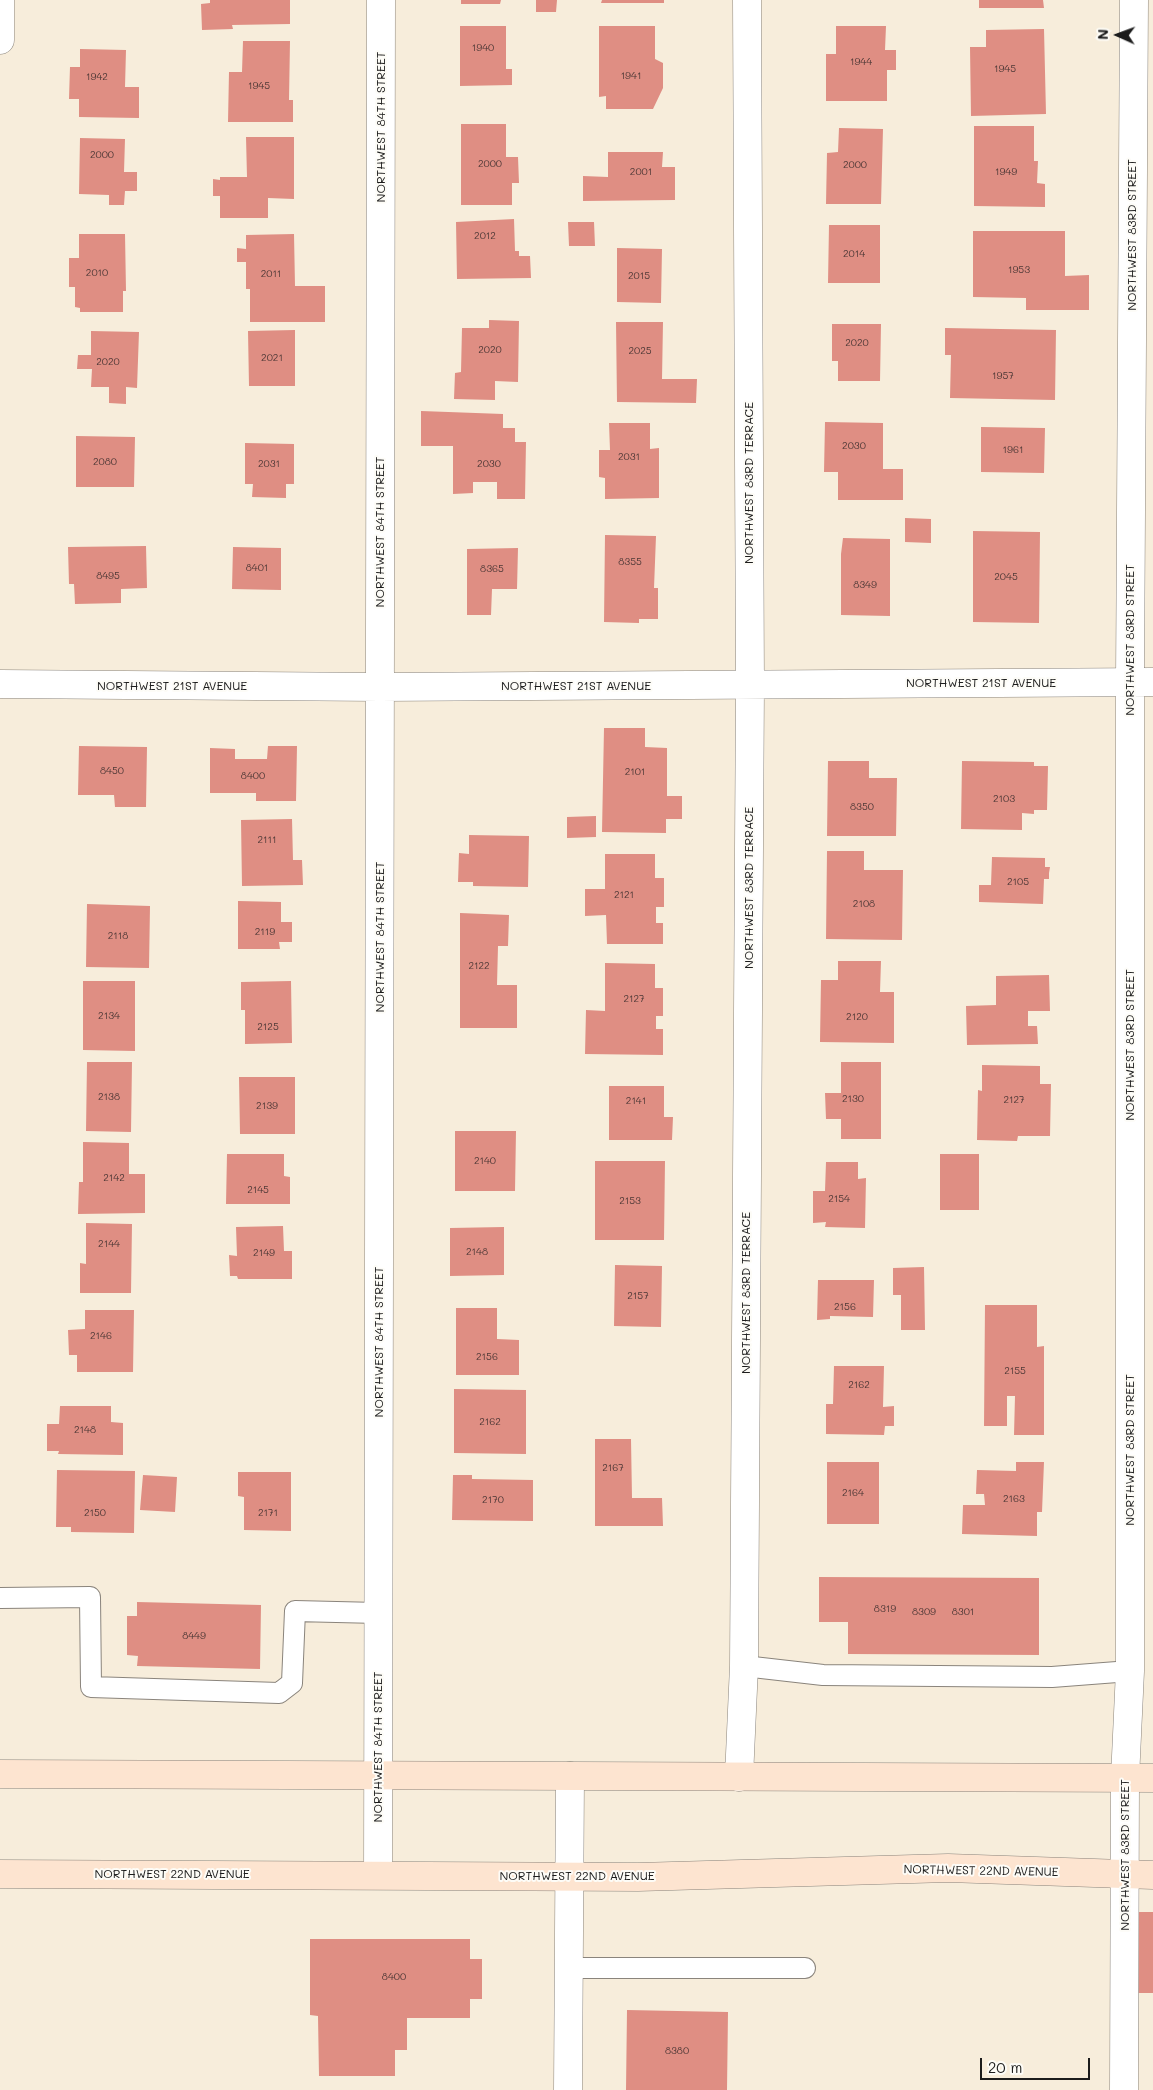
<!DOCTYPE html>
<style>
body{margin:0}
#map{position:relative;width:1153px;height:2090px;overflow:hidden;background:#f7eddb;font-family:Mali,sans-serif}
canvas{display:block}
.north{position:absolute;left:1093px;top:10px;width:50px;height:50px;-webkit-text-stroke:4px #fdfcf7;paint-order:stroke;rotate:272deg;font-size:14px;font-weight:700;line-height:20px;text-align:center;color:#1c1c1c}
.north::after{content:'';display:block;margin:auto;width:18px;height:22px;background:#1c1c1c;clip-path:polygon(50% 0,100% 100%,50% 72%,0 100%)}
.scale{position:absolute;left:980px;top:2058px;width:110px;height:22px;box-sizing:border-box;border:2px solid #1c1c1c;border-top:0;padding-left:6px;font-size:15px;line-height:18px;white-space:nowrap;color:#1c1c1c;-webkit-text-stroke:4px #fdfcf7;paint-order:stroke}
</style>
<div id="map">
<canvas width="1153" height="2090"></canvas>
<div class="north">N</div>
<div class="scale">20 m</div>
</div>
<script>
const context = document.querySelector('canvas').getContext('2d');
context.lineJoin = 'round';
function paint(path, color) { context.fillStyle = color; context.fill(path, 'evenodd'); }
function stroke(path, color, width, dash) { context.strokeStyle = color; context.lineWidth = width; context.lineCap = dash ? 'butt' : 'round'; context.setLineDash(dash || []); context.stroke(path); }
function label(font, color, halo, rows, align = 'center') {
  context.font = font + ' Mali,sans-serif'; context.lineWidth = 4; context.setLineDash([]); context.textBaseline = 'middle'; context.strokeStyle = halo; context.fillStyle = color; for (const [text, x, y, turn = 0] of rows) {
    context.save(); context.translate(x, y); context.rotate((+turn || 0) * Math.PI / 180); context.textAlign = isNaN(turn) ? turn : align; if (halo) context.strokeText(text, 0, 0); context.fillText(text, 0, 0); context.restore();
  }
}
const building = new Path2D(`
 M210 0H290V24L232 25 233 29 202 30 201 4 210 3Z
 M461 0H501L500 4H461Z
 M536 0H557L556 12H536Z
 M602 0H664V3H601Z
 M979 0H1043L1044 8H979Z
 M460 26H506V69H512V85L460 86Z
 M599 26H655V59L663 63V88L653 109H606V96L599 97Z
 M836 26H886L885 50H896V70H887V101H826V54H836Z
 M1044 29 1046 114 971 116 970 47H986V30Z
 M243 41H290L289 100H293V122H228L229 72H242Z
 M80 49 126 50 125 87H139V118L79 117V99H69L70 67H80Z
 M461 124H506V157H518L519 183H512V205H461Z
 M974 126H1034V161H1038L1037 183 1045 184V207L974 206Z
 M839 128 883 129 881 204H826L827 153 838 152Z
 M246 137H294V199L268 198V218H220V196H213V179L220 180V177H247Z
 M80 138 125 139 124 172H137V191H125L124 205H109V195L79 194Z
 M608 152H663L662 167H675V200L583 201V176L608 177Z
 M514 219 515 251H519V256H530L531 278 457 279 456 222Z
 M568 222H594L595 246H569Z
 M829 225H880V283H828Z
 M973 231H1065V276L1089 275V310H1026V298L973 297Z
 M79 234H125L126 291H123V312H80V308L75 307V287H69V258H79Z
 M294 234 295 286H325V322H250V289H246V262H237V248L246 249V235Z
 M617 248 662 249 661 303 617 302Z
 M489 320 519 321 518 382 495 381V400L454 399 455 373 461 372 462 328H489Z
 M616 322H663L662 379H697L696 403 617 402Z
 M832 324H881L880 381H838V361H832Z
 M945 328 1056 330 1055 400 950 398 951 355H945Z
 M295 330V386H249L248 331Z
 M91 331 139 332 137 388 126 387V404L109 403V387H91L92 369H77L78 355H91Z
 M421 411 503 414V428H515V442H526L525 499H497V482H473V493L453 494V446H421Z
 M825 422 883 423V469H903V500H838V472H824Z
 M609 423H650V449L659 448V498L605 499V478L599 477V450H610Z
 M981 427 1045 428 1044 473 981 472Z
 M76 436 135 437 134 487H76Z
 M245 443 294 444V484H286V498L252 497 253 484H245Z
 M905 518 931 519V543L905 542Z
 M973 531 1040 532 1039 623 973 622Z
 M605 535 656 536 654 588H658V619H639V623L604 622Z
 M843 538 890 539V616L841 615V554Z
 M146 546 147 588 121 589V603L75 604 74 584H69L68 547Z
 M233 547 281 548V590L232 589Z
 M518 548 517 589H492L491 615H467V549Z
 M604 728H645V747L667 748V796H682V819H666V833L602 832Z
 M79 746 147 747 146 807H115L114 795H78Z
 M268 746H297L296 801H256V793H210V748L235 749V759H267Z
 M828 761H869V778H897L896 836H827Z
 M962 761 1034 762V766H1048L1047 810H1034V814L1022 813V830L961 829Z
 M596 816V837L567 838V817Z
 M292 819 293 860H302L303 885 242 886 241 820Z
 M469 835 529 836 528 887 473 886V882H458L459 853 469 854Z
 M827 851H864V870H903L902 940 826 939Z
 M605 854H655V878H664V907H656V923H663V944H607L606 915 585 916V889H605Z
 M992 857 1045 858V867H1050L1049 873V879H1044L1043 904 979 902V885H991Z
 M238 901 281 902V922H292V942H279L280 949H238Z
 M87 904 150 906 149 968 86 967Z
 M460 913 509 915 508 946H498L497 985H517V1028H460Z
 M838 961H881L880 992H894V1043L820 1042 821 980H838Z
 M605 963 655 964V988H663V1016H656V1029H663V1055L585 1054 586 1010 605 1011Z
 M1049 975 1050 1011H1028V1026H1037L1038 1044 967 1045 966 1006 996 1005V976Z
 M83 981H135V1051L83 1050Z
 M291 981 292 1043 245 1044V1010H241V982Z
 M87 1062H132L131 1132 86 1131Z
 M841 1062H881V1139H841V1119H826L825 1093H841Z
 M982 1065 1040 1066V1084H1051L1050 1136H1018L1017 1141 977 1140 978 1090 982 1091Z
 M239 1077H295V1134H240Z
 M609 1086H664V1117H673L672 1140H609Z
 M455 1131H516L515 1191H455Z
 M83 1142 129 1143V1174H145V1213L78 1214 79 1182H83Z
 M227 1154H284V1176L290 1177V1204H226Z
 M940 1154H979V1210H940Z
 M595 1161H665L664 1240H595Z
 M826 1162H858V1179L866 1178 865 1228 825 1227 826 1222 813 1223V1191H825Z
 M86 1223 132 1224 131 1293H80V1263L86 1264Z
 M283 1226 284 1251H292V1279H238L237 1276H230L229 1255 237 1256 236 1227Z
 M504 1227V1275L450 1276V1228Z
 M615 1265 662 1266 661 1327 614 1326Z
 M924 1267 925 1330H901V1295H893V1268Z
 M818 1280H874L873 1317 830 1316V1319L817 1320Z
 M985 1305H1037V1347L1044 1346V1435H1014L1015 1396H1007V1426H984Z
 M456 1308H497V1339L519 1340V1375H456Z
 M85 1310H134L133 1372H77V1355H69L68 1330 85 1329Z
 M834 1366H884L883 1407 894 1406V1426H885L884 1435 826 1434V1404H833Z
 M454 1389 526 1390V1454L454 1453Z
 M60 1406H111V1422L123 1423V1455L58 1454 59 1451H47V1424H59Z
 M595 1439H631L632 1498H662L663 1526H595Z
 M827 1462H879V1524H827Z
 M1016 1462H1044L1042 1512H1037V1536L962 1534 963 1505H985L984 1494H976L977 1470 1016 1471Z
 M57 1470 135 1471 134 1533 71 1532V1527H56Z
 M238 1472H291V1531L244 1530V1497L238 1496Z
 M143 1475 177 1477 175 1512 140 1510Z
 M453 1475H472V1479L533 1480V1521L452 1520Z
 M819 1577 1039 1578V1655L848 1654V1622H819Z
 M137 1602 261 1605 260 1669 137 1666 138 1656 127 1655V1616H137Z
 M1134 1912H1153V1993H1134Z
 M310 1939H470V1959H482V1999H470V2018H407V2050H395V2076H319L318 2016 310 2015Z
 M627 2010 728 2012 727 2090H626Z`);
const lane = new Path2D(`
 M0 1598 90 1597 91 1687 279 1693 292 1683 295 1611 378 1613
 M744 1666 823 1675 1052 1677 1130 1671
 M568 1968H805`);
const street = new Path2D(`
 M0 40V0
 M0 684 380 687 1153 682
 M739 1777 744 1666 750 684 747 0
 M378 1875 381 0
 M568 2090 570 1776
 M1124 2090 1125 1778 1130 1671V682L1134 0`);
const secondary = new Path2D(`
 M0 1774 1153 1778
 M0 1874 638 1877 948 1868 1153 1875`);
const numberNames = [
 ["1940",483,48],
 ["1944",861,62],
 ["1945",1005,69],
 ["1941",631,76],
 ["1942",97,77],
 ["1945",259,86],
 ["2000",102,155],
 ["2000",490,164],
 ["2000",855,165],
 ["2001",641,172],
 ["1949",1006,172],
 ["2012",485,236],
 ["2014",854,254],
 ["1953",1019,270],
 ["2010",97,273],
 ["2011",271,274],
 ["2015",639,276],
 ["2020",857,343],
 ["2020",490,350],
 ["2025",640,351],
 ["2021",272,358],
 ["2020",108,362],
 ["1957",1003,376],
 ["2030",854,446],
 ["1961",1013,450],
 ["2031",629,457],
 ["2080",105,462],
 ["2031",269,464],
 ["2030",489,464],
 ["8355",630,562],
 ["8401",257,568],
 ["8365",492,569],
 ["8495",108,576],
 ["2045",1006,577],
 ["8349",865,585],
 ["8450",112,771],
 ["2101",635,772],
 ["8400",253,776],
 ["2103",1004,799],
 ["8350",862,807],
 ["2111",267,840],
 ["2105",1018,882],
 ["2121",624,895],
 ["2108",864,904],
 ["2119",265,932],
 ["2118",118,936],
 ["2122",479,966],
 ["2127",634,999],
 ["2134",109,1016],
 ["2120",857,1017],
 ["2125",268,1027],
 ["2138",109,1097],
 ["2130",853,1099],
 ["2127",1014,1100],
 ["2141",636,1101],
 ["2139",267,1106],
 ["2140",485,1161],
 ["2142",114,1178],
 ["2145",258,1190],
 ["2154",839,1199],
 ["2153",630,1201],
 ["2144",109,1244],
 ["2148",477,1252],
 ["2149",264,1253],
 ["2157",638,1296],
 ["2156",845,1307],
 ["2146",101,1336],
 ["2156",487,1357],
 ["2155",1015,1371],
 ["2162",859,1385],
 ["2162",490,1422],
 ["2148",85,1430],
 ["2167",613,1468],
 ["2164",853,1493],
 ["2163",1014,1499],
 ["2170",493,1500],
 ["2150",95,1513],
 ["2171",268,1513],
 ["8319",885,1609],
 ["8309",924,1612],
 ["8301",963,1612],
 ["8449",194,1636],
 ["8400",394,1977],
 ["8380",677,2051]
];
const streetNames = [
 ["NORTHWEST 84TH STREET",381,127,-90],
 ["NORTHWEST 83RD STREET",1132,235,-90],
 ["NORTHWEST 83RD TERRACE",749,483,-90],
 ["NORTHWEST 84TH STREET",380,532,-90],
 ["NORTHWEST 83RD STREET",1130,640,-90],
 ["NORTHWEST 21ST AVENUE",981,683],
 ["NORTHWEST 21ST AVENUE",172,686],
 ["NORTHWEST 21ST AVENUE",576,686],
 ["NORTHWEST 83RD TERRACE",749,888,-90],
 ["NORTHWEST 84TH STREET",380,937,-90],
 ["NORTHWEST 83RD STREET",1130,1045,-90],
 ["NORTHWEST 83RD TERRACE",746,1293,-90],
 ["NORTHWEST 84TH STREET",379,1342,-90],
 ["NORTHWEST 83RD STREET",1130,1450,-90],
 ["NORTHWEST 84TH STREET",378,1747,-90],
 ["NORTHWEST 83RD STREET",1125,1855,-90],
 ["NORTHWEST 22ND AVENUE",981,1871,1],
 ["NORTHWEST 22ND AVENUE",172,1874],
 ["NORTHWEST 22ND AVENUE",577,1876]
];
paint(building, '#df8e83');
stroke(lane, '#8a847c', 22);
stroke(street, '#8a847c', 29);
stroke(secondary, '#8a847c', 29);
stroke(lane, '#fff', 20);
stroke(street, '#fff', 28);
stroke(secondary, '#fde4d0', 28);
label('10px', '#4d3836', null, numberNames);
label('12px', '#1c1c1c', '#fdfcf7', streetNames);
</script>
